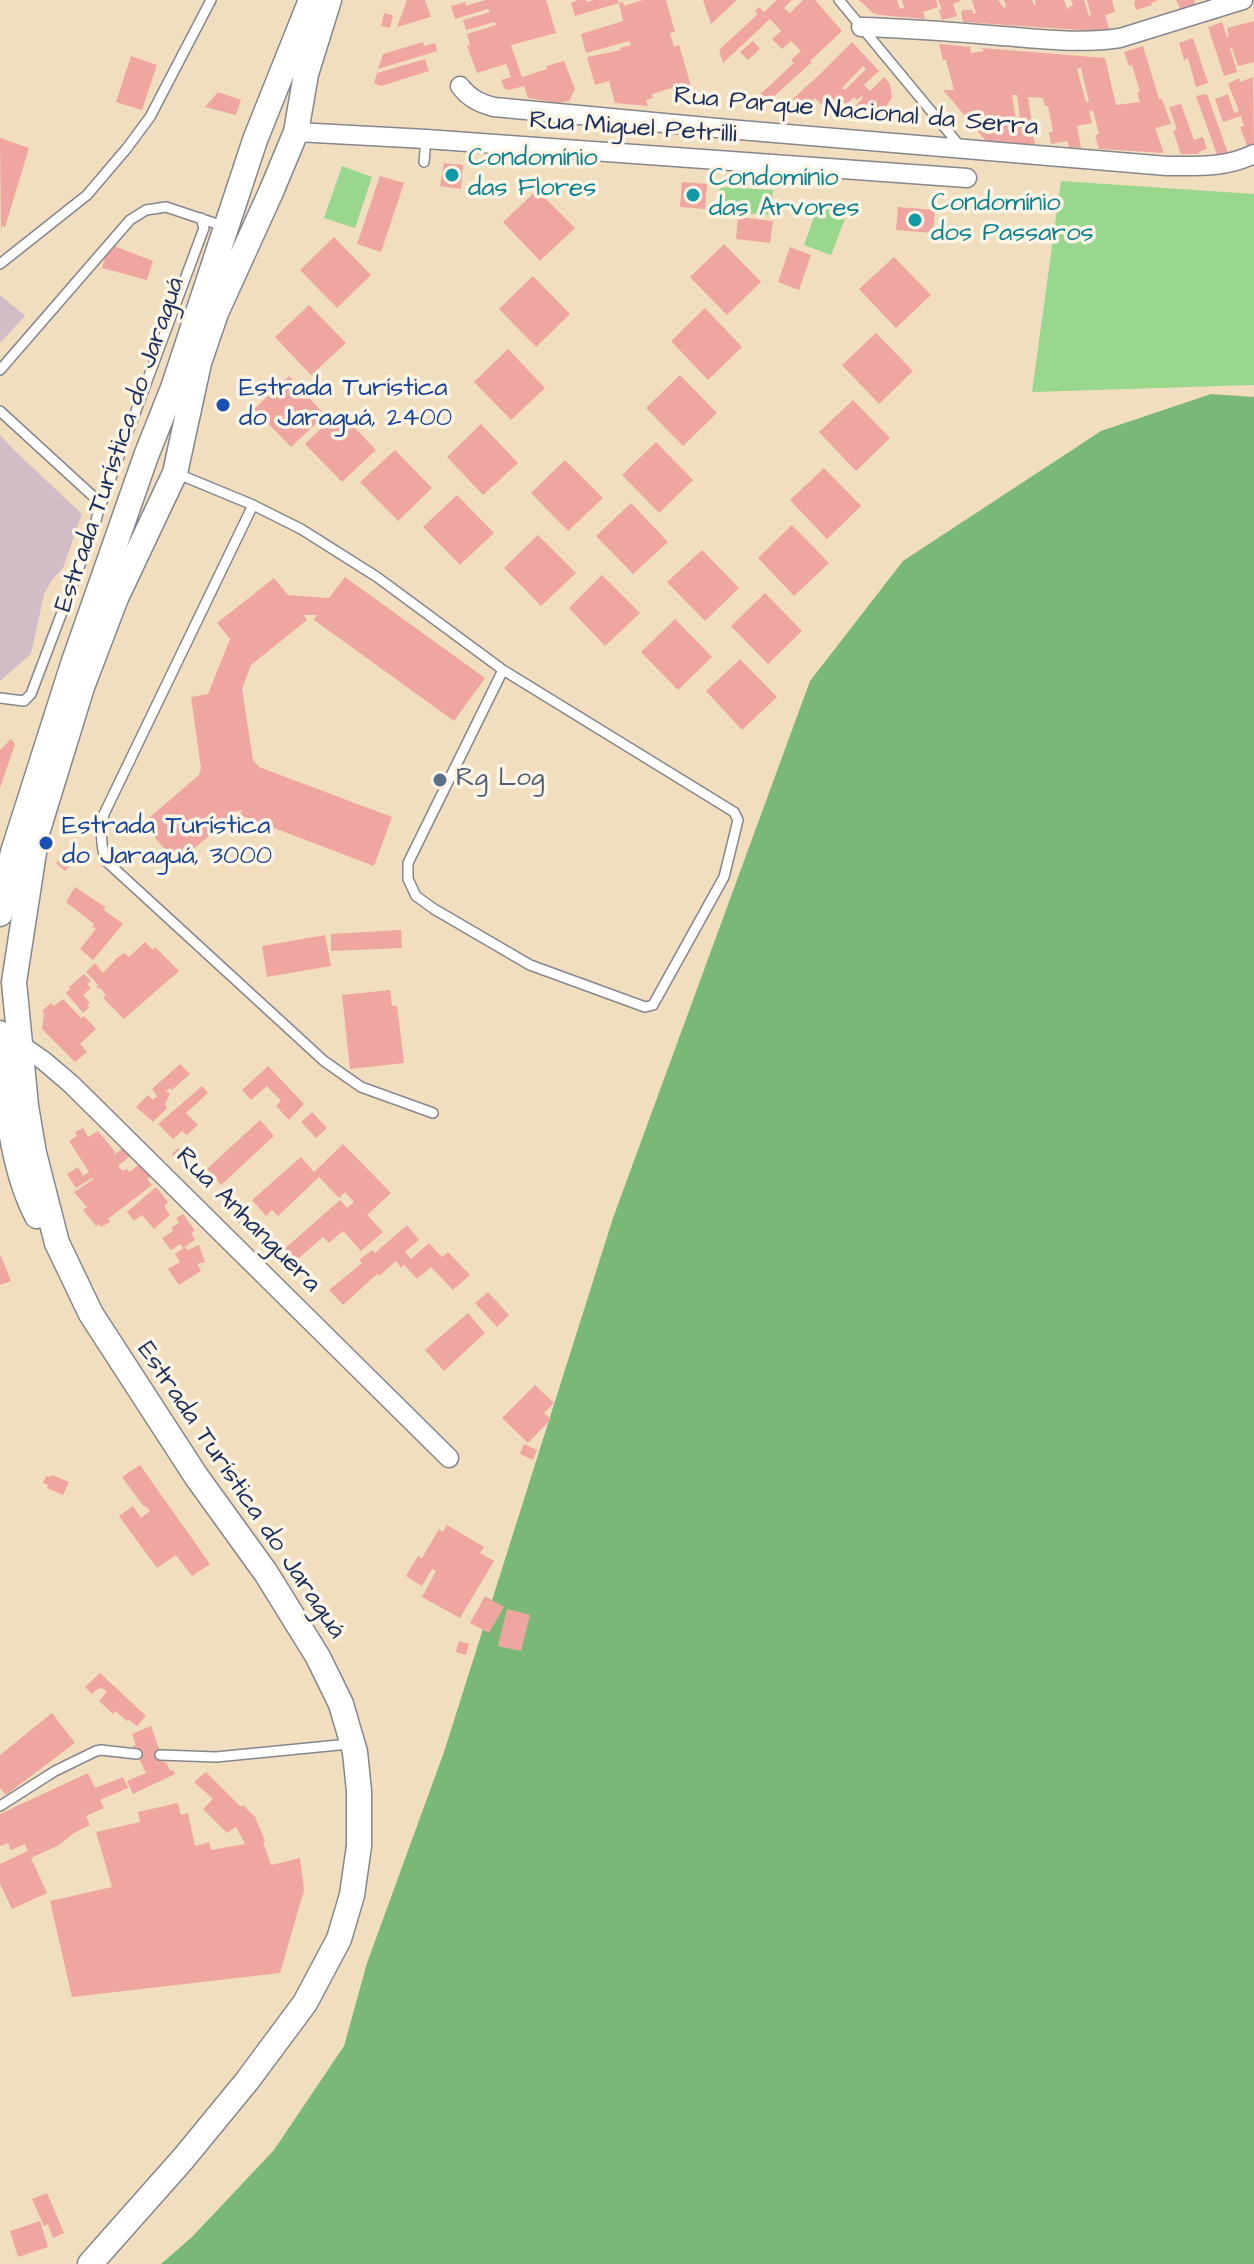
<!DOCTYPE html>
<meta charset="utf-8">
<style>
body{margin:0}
canvas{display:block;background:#f1debe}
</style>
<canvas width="1254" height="2264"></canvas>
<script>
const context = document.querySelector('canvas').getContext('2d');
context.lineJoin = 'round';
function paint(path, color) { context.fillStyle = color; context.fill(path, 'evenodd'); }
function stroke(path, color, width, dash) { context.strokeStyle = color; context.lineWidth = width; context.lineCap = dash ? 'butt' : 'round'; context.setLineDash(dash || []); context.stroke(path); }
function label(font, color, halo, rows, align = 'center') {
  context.font = font + ' "Architects Daughter",sans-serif'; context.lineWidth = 7; context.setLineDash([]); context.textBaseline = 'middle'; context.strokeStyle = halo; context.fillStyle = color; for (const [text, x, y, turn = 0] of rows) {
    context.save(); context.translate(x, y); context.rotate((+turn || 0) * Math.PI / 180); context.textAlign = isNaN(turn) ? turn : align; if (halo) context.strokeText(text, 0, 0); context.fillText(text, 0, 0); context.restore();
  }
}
const industrial = new Path2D(`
 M0 295 25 316 0 343Z
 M0 435 16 452 82 514 63 568 52 580 44 594 31 654 0 681Z`);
const green = new Path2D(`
 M342 166 372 177 355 228 324 218Z
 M1061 181 1254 194V385L1032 392Z
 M720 187 773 190 771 215 718 211Z
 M820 200 848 211 831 255 804 245Z`);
const forest = new Path2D(`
 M1211 394 1254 397V2264H161L192 2237 274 2150 344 2046 367 1963 444 1752 613 1218 810 681 903 561 1101 431Z`);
const building = new Path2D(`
 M407 0H425L431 17 397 27Z
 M485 0H546L556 33 511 45 522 77 547 69 546 66 564 61 575 89 569 101 559 103 528 98 524 86 509 90 504 88 501 80 511 77 506 64 477 73 467 46 470 45 467 34 496 25 495 22 466 30 463 20 490 12 488 9 455 19 451 6 465 2 466 6Z
 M578 0H586L587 2 594 0H618L619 3 575 16 571 3Z
 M643 0H666L675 32 670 33 674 47 679 45 691 86 673 92 671 88 652 94 653 98 646 100 648 106 615 103 609 81 595 85 587 57 621 50 620 48 631 45 629 41 586 53 581 34 623 21 619 3 623 2 624 6Z
 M703 0H737L711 24Z
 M777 0H792L784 8 790 13 803 0H815L842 31 810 61 812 62 762 107 744 102 751 97 754 100 794 63 791 60 801 51 791 41 782 49 772 39 781 31 770 19 723 63 719 50 758 14 755 11 759 7 764 12Z
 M859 0H897L900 9 904 8 902 0H936L938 7 923 12 925 19 880 15 873 13Z
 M938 0H962L953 4 957 16 942 20 939 10 942 9Z
 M972 0H998L1004 8 1006 7 1004 0H1032L1034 5 1036 4 1035 0H1064L1067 9 1073 5 1071 0H1084L1089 16 1091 15 1087 0H1112L1115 12 1105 15 1110 32 963 22 961 12 963 10H972L973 14 976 13Z
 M1136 0H1157V1L1151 3 1152 5 1136 10 1134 2Z
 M1176 0H1194L1197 10 1183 14Z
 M384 13 393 15 390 28 381 26Z
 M1254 21V62L1238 66 1232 48H1230L1237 72 1224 76 1208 27 1222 22 1227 37 1229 36 1227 28Z
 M1193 38 1208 83 1196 87 1188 58 1184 60 1179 43Z
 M753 41 760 49 748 60 740 52Z
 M423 42 424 46 435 43 437 51 378 69 383 54Z
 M852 42 879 71 864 85 870 91 884 77 890 84 892 98 885 108 873 118 858 117 851 110 863 98 861 96 857 100 854 97 846 105 852 110 848 114 828 112 815 98 803 111 782 109 820 74ZM863 66 866 69 845 90 842 88Z
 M939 44 970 47 971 53 984 51 982 48 1105 58 1116 105 1140 102 1137 92H1140L1132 65 1129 66 1124 52 1143 46 1159 99H1162L1171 124 1155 128 1164 153 1099 149 1095 135 1099 134 1093 110 1089 111 1092 123 1077 126 1081 148 1069 147 1067 141 1051 144 1049 132H1053L1048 106H1045L1043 98 1028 97 1035 145 986 141 943 90H954L946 60H943ZM1081 68 1089 102H1086L1077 69ZM1012 95H1017L1021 127H1017Z
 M131 56 157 65 142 110 116 102Z
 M425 59 429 71 381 86 374 83 377 73Z
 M1253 77 1254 145 1249 151 1240 127 1244 126 1241 116 1223 122 1215 99 1228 94 1234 113 1239 111 1228 84 1239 78 1240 82Z
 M218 92 241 100 236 115 205 107Z
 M1207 94 1229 156 1217 155 1196 96Z
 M1181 104 1194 140 1203 137 1207 149 1198 152 1199 154H1181L1173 131 1177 129 1169 107Z
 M0 138 29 148 5 227 2 226 1 232Z
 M444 163 463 165 461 189 440 186Z
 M380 176 404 183 381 252 357 244Z
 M682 182 707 184 705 209 680 207Z
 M537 190 575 228 540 261 503 222Z
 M898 207 935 210 933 233 896 230Z
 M738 217 773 221 770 243 736 239Z
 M334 237 371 275 337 308 300 270Z
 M109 244 153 261 147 280 102 268Z
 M724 244 761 282 727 315 690 277Z
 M790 247 811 255 799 290 778 282Z
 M894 257 931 295 896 328 859 289Z
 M533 276 570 314 536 347 499 309Z
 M309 305 346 343 311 375 275 337Z
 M705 308 742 347 708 380 671 341Z
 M876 333 913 371 879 404 842 365Z
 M508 349 545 388 511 420 474 382Z
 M680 375 717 413 683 446 646 408Z
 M289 376 325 415 291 447 254 409Z
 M853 400 890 438 856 471 819 432Z
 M339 411 376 450 342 482 305 444Z
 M481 424 518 463 483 495 447 457Z
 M656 442 693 480 659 513 622 475Z
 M395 450 432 488 398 521 360 482Z
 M565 460 603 498 568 531 531 493Z
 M824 468 861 506 827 539 790 500Z
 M457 495 494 533 460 565 423 527Z
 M631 503 668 542 633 574 596 536Z
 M792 525 829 563 794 596 758 558Z
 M538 535 576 573 541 606 504 568Z
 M702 550 739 588 705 621 667 582Z
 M602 575 640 613 605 646 569 608Z
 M345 577 485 678 454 721 314 620 317 615H304L307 620 251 665 242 689 253 760 259 767 392 817 374 866 240 815 242 810 228 813 231 818 176 863 143 823 199 775 201 768 191 697 208 694 230 639 217 623 274 578 288 595 329 598Z
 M765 593 802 631 768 664 731 626Z
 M675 619 712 657 678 690 641 652Z
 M740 659 777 697 742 730 706 691Z
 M11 739 15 744 0 788V750Z
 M68 849 78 857 65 871 56 863Z
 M75 887 105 907 104 910 123 924 93 960 80 949 96 929 92 926 94 924 66 902Z
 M401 930 402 948 331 951V934Z
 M325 935 331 966 267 977 262 946Z
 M145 942 153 950 155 947 179 971 124 1019 103 998 106 995 101 989 96 987 98 985 86 972 95 963 103 973 118 957 124 953 129 957Z
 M84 974 91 981 87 984 91 988 83 995 90 1003 87 1005 89 1008 83 1013 66 993 70 989 69 987Z
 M390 990 392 1006H397L404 1063 350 1069 342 995Z
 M63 999 81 1018 84 1016 96 1029 80 1044 87 1052 75 1062 42 1029 44 1014 42 1011 51 1003 54 1006Z
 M180 1064 190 1074 172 1090 170 1088 166 1091 170 1094 165 1104 167 1108 153 1122 136 1107 148 1095 153 1100 157 1096 152 1089Z
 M268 1066 304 1104 289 1120 276 1106 281 1101 267 1086 251 1100 242 1090Z
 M202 1086 208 1093 186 1113 198 1125 187 1135 182 1131 173 1139 158 1124Z
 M312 1112 327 1128 316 1138 301 1122Z
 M260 1120 274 1136 221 1185 207 1169Z
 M83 1128 88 1137 98 1131 115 1152 113 1156 123 1148 130 1156 118 1166 123 1171 127 1169 130 1172 140 1163 150 1174V1177L147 1179 152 1185 108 1219 110 1222 101 1227 99 1224 96 1226 83 1210 87 1207 74 1192 94 1179 92 1178 76 1188 67 1174 78 1167 83 1176 89 1172 69 1141 77 1136 75 1132Z
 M343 1144 391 1193 367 1215 383 1232 361 1251 343 1231 329 1243 323 1237 293 1263 282 1251 340 1200 347 1208 354 1202 345 1192 339 1198 319 1177 278 1216 272 1210 266 1216 252 1200 301 1157 314 1172Z
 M178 1148 187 1157 181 1163 172 1154Z
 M156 1187 168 1202 165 1205V1208L170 1215 154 1229 142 1215 134 1221 127 1212Z
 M238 1209 254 1225 251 1231 241 1226 231 1215Z
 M183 1214 195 1231 191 1233 195 1240 183 1248 180 1244 171 1250 162 1238 173 1231 172 1227 179 1223 176 1218Z
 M407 1225 419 1240 405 1252 411 1259 429 1243 442 1257 448 1252 470 1275 453 1290 431 1267 417 1279 404 1265 401 1268 396 1261 379 1276 377 1274 343 1305 329 1290 362 1263 359 1260 363 1257 372 1250 375 1253Z
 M199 1245 205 1262 197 1264 201 1271 179 1285 168 1269 180 1262 175 1254 185 1247 188 1250Z
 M0 1254 11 1281 0 1285Z
 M488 1292 509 1315 497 1327 475 1303Z
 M468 1313 485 1333 444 1371 425 1350Z
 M535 1385 554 1403 544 1413 551 1419 528 1443 502 1418Z
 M524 1444 537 1450 533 1460 520 1454Z
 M140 1465 210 1564 192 1576 176 1555 157 1568 119 1516 133 1506 141 1518 150 1511 146 1506 144 1507 122 1477Z
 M52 1475 69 1482 63 1495 47 1488 48 1485 43 1483 46 1476 50 1477Z
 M447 1525 484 1547 480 1553 494 1561 460 1618 422 1597 436 1571 432 1569 422 1586 406 1576 418 1556 422 1558 439 1529 443 1532Z
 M485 1596 504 1607 489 1633 470 1623Z
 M507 1609 530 1615 521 1651 498 1646Z
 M459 1641 469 1644 466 1655 456 1652Z
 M100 1673 146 1716 137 1726 129 1720 127 1721 115 1711 113 1714 99 1701 107 1692 102 1688 98 1689 92 1694 85 1687Z
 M52 1713 75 1743 7 1794H5L0 1788V1755Z
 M151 1726 164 1763 166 1762 170 1771 173 1770 175 1774 133 1794 127 1781 146 1773 133 1746 136 1745 132 1734Z
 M206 1772 241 1807 243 1805 255 1817 265 1841 263 1842 271 1865 300 1858 304 1890 280 1973 72 1997 50 1901 112 1887 96 1832 140 1822 138 1812 178 1803 181 1815 188 1813 195 1846 209 1842 211 1850 245 1844 236 1827 227 1833 203 1809 213 1799 194 1782Z
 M88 1773 95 1788 123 1777 128 1788 100 1800 104 1808 86 1816 90 1825 74 1833 59 1845 31 1858 47 1893 12 1909 0 1884V1864L28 1851 25 1844 11 1850 8 1843 0 1846V1814Z
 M47 2193 64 2233 53 2238 48 2224 44 2226 32 2199Z
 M40 2221 48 2247 18 2257 10 2231Z`);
const lane = new Path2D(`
 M839 0 960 146
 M424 162 426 139
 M0 264 87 195 127 148 150 117 211 0
 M0 370 130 220 146 210 166 207 226 227
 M0 411 96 499 98 513 94 528 31 694 24 701 0 698
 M178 474 253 505 301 529 377 577 503 670 734 812 738 820 724 877 653 1005 645 1007 530 965 434 909 416 896 408 879V863L503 670
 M253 505 104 814C101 831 100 844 106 861L324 1061 361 1087 433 1113
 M99 510 204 228 201 218
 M160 1755 216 1757 349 1744
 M0 1806 55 1771 96 1751 101 1750 137 1754`);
const street = new Path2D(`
 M861 27C908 28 955 32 1003 36 1042 39 1081 44 1120 38L1243 0
 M460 86C469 98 479 103 494 107L728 129 1167 166C1198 166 1226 168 1254 154
 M296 132 426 139 967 178
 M0 1030 44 1061 71 1084 449 1458`);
const secondary = new Path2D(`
 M0 914 13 852 73 664 146 456 173 388 255 140 311 0
 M0 1051C7 1103 12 1169 37 1216
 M90 2264 183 2159 247 2081 305 2003 339 1939 352 1895 359 1846V1791L355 1752 341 1704 318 1657 266 1573 196 1476 91 1314 57 1243 34 1153 26 1106 14 982 37 833 82 687 116 598 175 473 199 363 216 313 271 192 296 132 306 74 329 0`);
const markers = [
 [452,175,8,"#0f9aa8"],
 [693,195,8,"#0f9aa8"],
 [915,220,8,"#0f9aa8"],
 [223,405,8,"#1a4fb4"],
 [440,780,8,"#5c6f8a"],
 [46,843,8,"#1a4fb4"]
];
const streetNames = [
 ["Rua Parque Nacional da Serra",856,113,5],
 ["Rua Miguel Petrilli",633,129,4],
 ["Estrada Turística do Jaraguá",121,445,-71],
 ["Rua Anhanguera",247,1221,45],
 ["Estrada Turística do Jaraguá",240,1491,56]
];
const cultureNames = [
 ["Condomínio",468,160],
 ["das Flores",468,190],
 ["Condomínio",709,180],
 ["das Arvores",709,210],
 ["Condomínio",931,205],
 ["dos Passaros",931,235]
];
const transitNames = [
 ["Estrada Turística",239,390],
 ["do Jaraguá, 2400",239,420],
 ["Estrada Turística",62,828],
 ["do Jaraguá, 3000",62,858]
];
const serviceNames = [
 ["Rg Log",456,780]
];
paint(industrial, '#d2bdc6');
paint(green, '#98d78d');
paint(forest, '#7ab878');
paint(building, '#f0a6a0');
stroke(lane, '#86868e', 12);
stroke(street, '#86868e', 21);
stroke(secondary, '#86868e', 27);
stroke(lane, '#fff', 9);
stroke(street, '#fff', 18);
stroke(secondary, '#fff', 24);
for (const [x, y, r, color] of markers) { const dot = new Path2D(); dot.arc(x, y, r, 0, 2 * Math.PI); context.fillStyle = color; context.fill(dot); stroke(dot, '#fcf5e5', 3); }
label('26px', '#1b2f5e', '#fcf5e5', streetNames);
label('26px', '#0d838f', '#fcf5e5', cultureNames, 'left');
label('26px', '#164399', '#fcf5e5', transitNames, 'left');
label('26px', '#4e5e75', '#fcf5e5', serviceNames, 'left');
</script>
